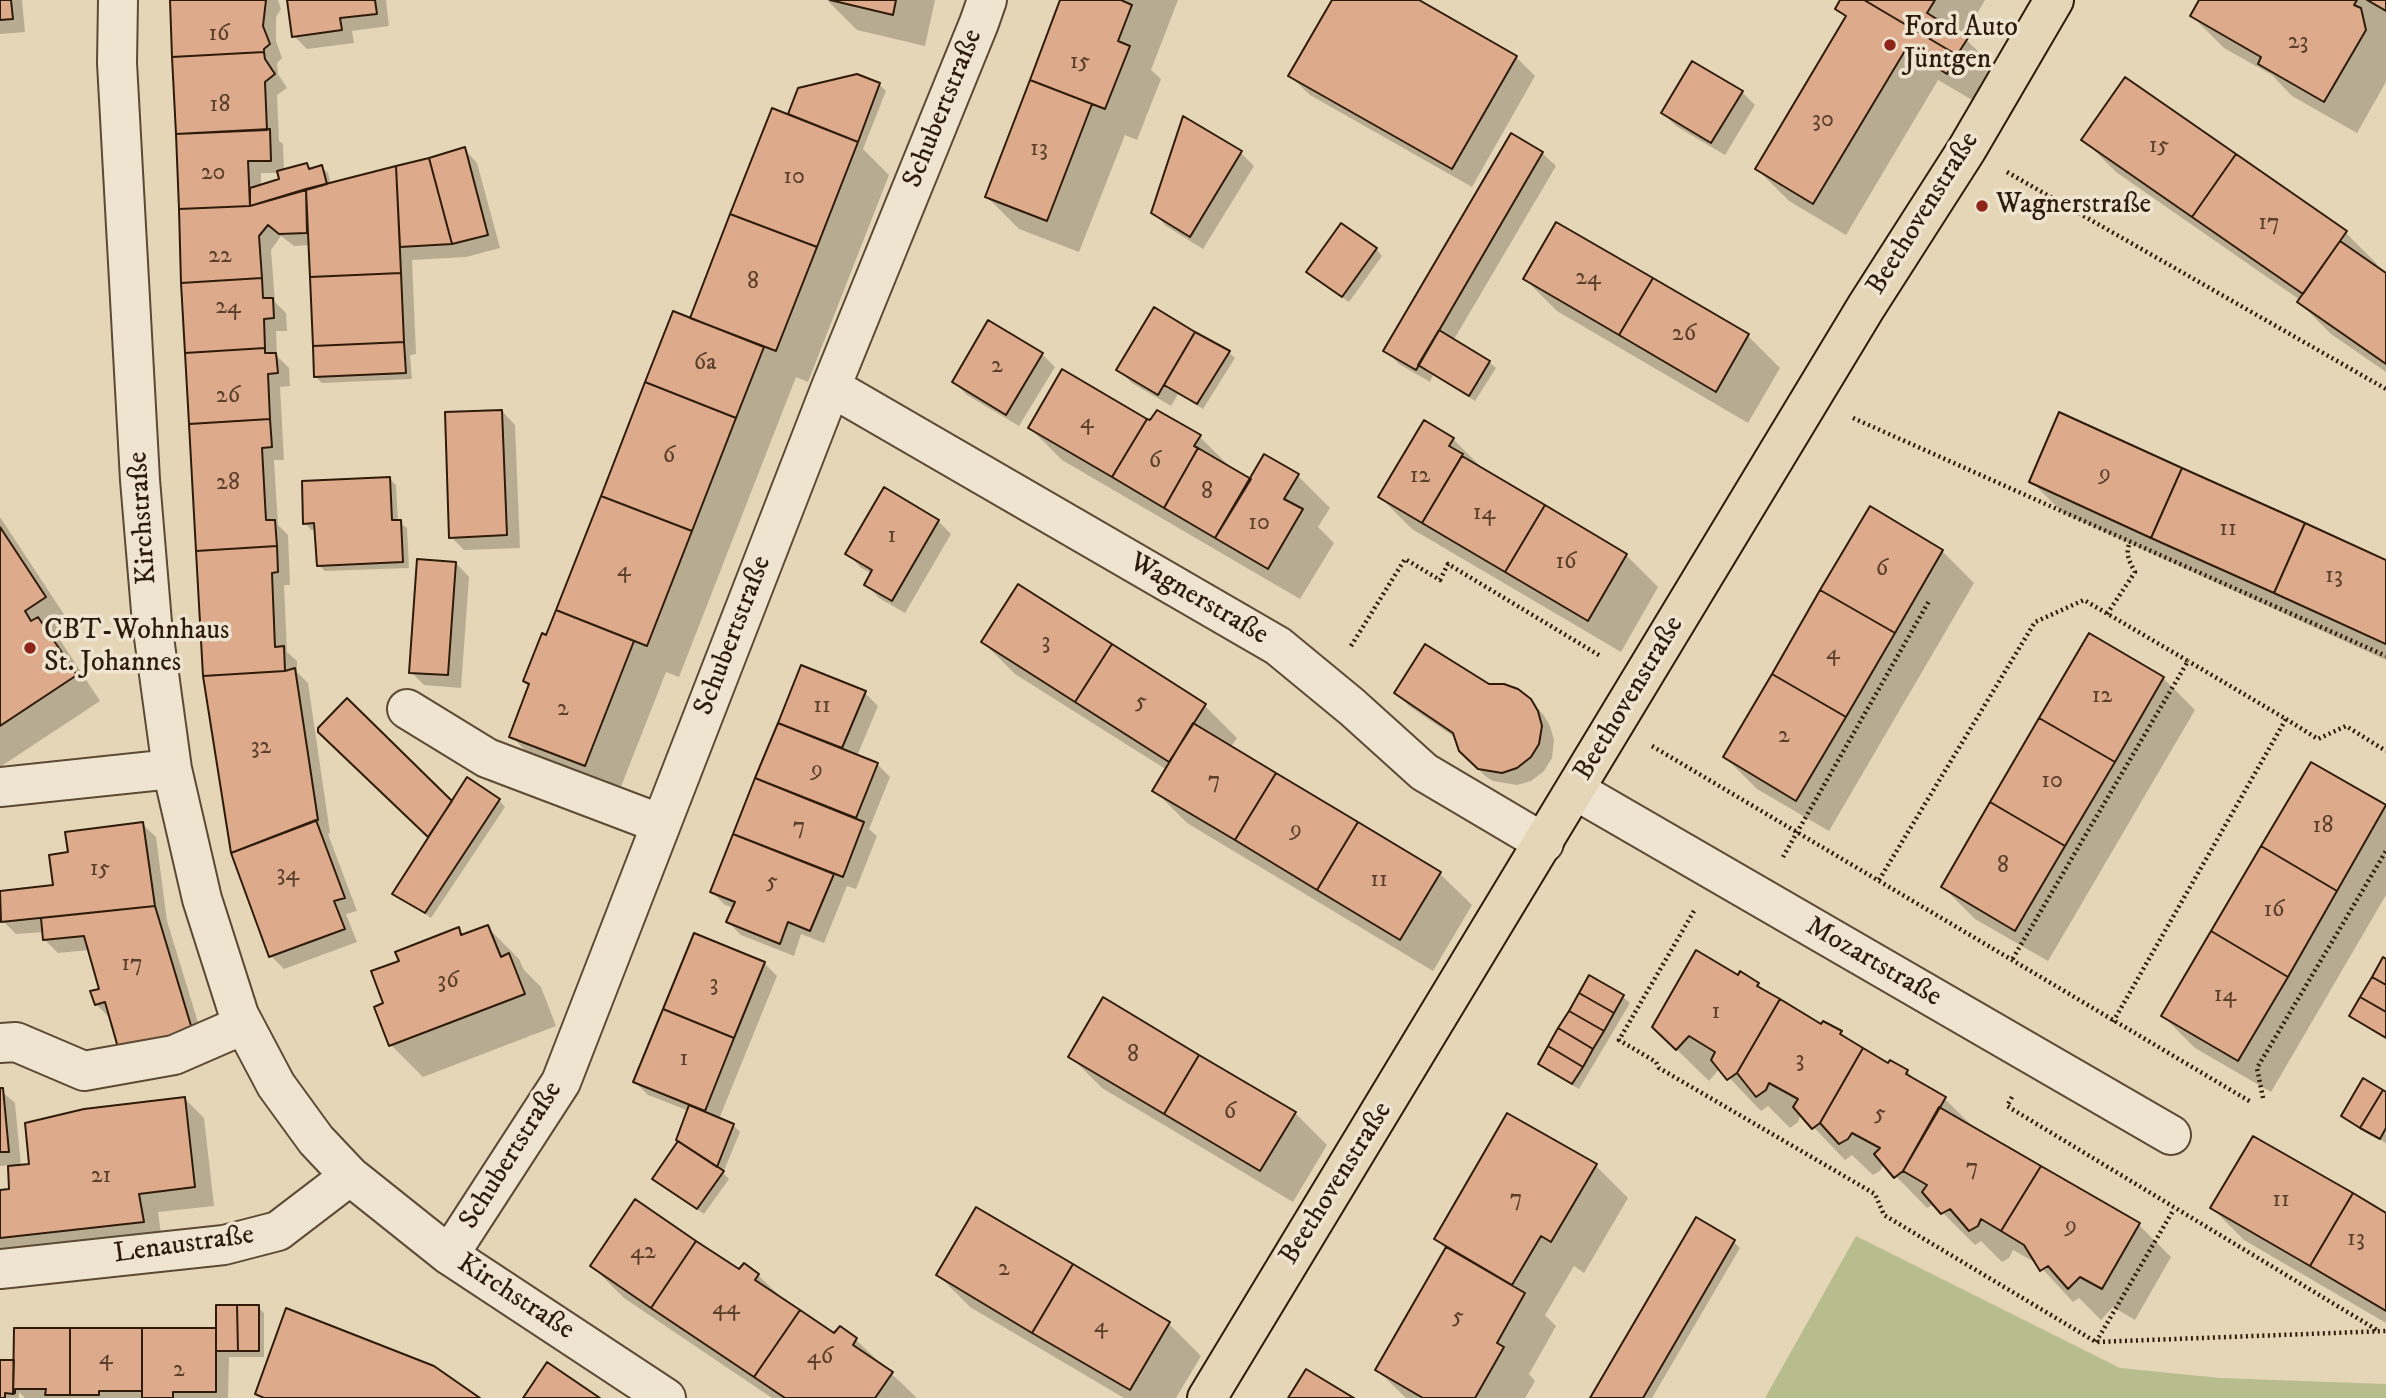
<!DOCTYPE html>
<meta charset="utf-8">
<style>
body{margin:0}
canvas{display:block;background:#e5d6b7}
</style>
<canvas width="2386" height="1398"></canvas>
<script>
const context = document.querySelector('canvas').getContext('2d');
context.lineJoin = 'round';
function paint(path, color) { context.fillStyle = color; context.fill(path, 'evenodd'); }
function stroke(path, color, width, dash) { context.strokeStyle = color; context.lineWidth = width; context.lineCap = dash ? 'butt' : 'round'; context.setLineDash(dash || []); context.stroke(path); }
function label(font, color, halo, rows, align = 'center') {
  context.font = font + ' "IM FELL DW Pica",serif'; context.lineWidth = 7; context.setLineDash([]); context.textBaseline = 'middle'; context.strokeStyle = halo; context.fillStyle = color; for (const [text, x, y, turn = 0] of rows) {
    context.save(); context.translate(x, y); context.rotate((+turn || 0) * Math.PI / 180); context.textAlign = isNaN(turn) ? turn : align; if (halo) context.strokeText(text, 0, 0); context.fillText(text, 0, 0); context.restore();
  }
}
const green = new Path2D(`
 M1856 1236 2120 1368 2220 1378 2386 1384V1398H1765Z`);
const shadow = new Path2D(`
 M0 0H22L25 32 0 34Z
 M172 0H278L281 9 276 17V41L282 58 277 63 278 74 287 88 277 95 279 141 283 144 284 171 306 165 311 170 321 167 328 173 331 186 464 149 477 163 500 248 466 257 412 260 416 354 410 355 412 379 322 383 316 377 309 245 294 246 281 236 271 250 275 302 286 313 287 331H276L277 356 289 368 290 386 280 387 284 460H274L278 525 288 535 290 585H284L287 652 297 661V672L308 683 330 833 328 834 357 911 346 914 357 942 284 969 271 956ZM261 173H279L281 181 261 186Z
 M289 0H386L389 26 352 31 354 43 307 49 294 36Z
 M827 0H935L925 46 857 30Z
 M1062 0H1178L1151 70 1161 79 1137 140 1125 135 1079 252 1019 229 987 197Z
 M1334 0H1415L1516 57 1535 76 1472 187 1310 95 1290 76Z
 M1842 0H1985L1963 37 1999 71 1979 104 1938 80 1846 235 1789 201 1757 169 1847 18 1837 9Z
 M2201 0H2386V82L2357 133 2292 96 2272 75 2224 48 2192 16Z
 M879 84 886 91 863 149 889 175 808 382 796 377 679 677 666 672 617 797 543 768 511 736 530 686 525 681 547 637 674 313 691 320 799 90Z
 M1742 92 1755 105 1725 155 1676 126 1663 113Z
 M1184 119 1241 153 1254 166 1203 249 1166 226 1153 212Z
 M2084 140 2345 232 2377 264 2375 268 2386 275V372L2331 334 2299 302 2300 300 2116 172Z
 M1542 153 1556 166 1453 341 1489 362 1496 368 1475 401 1433 375 1430 382 1399 364 1386 351Z
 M1376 249 1382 256 1349 302 1315 278Z
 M1525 279 1748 336 1780 368 1748 423 1557 311Z
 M1194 333 1228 352 1235 358 1203 409 1178 394 1171 406 1132 383 1119 370Z
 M1042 354 1055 367 1019 426 967 395 954 382Z
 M502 411 515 425 520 548 464 550 451 537Z
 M1151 423 1200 437 1232 469 1251 481 1298 476 1330 508 1318 527 1334 543 1300 599 1062 460 1030 428Z
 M1453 439 1485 471 1626 555 1658 587 1621 652 1412 529 1380 497Z
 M390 479 396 485 398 522 407 528 409 568 325 571 318 565 317 529 311 530 305 523Z
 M2031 481 2386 562V660L2063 513Z
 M0 517 69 622 53 633 62 643 100 701 0 767Z
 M938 521 951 534 905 613 879 598 866 584 872 574 860 567 847 553Z
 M1942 551 1974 583 1829 831 1757 789 1725 757Z
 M456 563 469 577 461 688 424 685 411 672Z
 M1019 586 1205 706 1237 738 1230 748 1439 873 1472 905 1433 971 1187 823 1155 791 1167 770 1015 674 983 642Z
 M2090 636 2163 678 2195 710 2048 961 1975 919 1943 887Z
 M802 667 865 693 878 706 857 756 877 764 890 777 869 829 877 836 856 889 847 886 824 943 801 934 794 956 741 935 728 922 734 908 725 905 712 892Z
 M1489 686 1529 700 1543 714 1550 726 1554 740 1552 758 1544 771 1531 781 1517 785 1493 781 1485 776 1460 750 1456 738 1409 706 1396 693Z
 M327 738 453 803 499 800 505 807 431 918 395 893 430 837Z
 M2311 764 2386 807V895L2271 1092 2195 1048 2163 1016Z
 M142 824 156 837 167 921 204 1042 134 1063 109 1017 96 1004 101 990 89 950 58 953 45 940 44 932 16 934 3 921Z
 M487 927 519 959 524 970 541 987 556 1026 423 1077 391 1045 386 1004 401 962 458 929 465 935Z
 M2386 957V1039L2351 1016Z
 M764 963 777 976 719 1119 733 1125 740 1132 723 1173 729 1179 704 1214 654 1179 680 1141 689 1111 648 1095 635 1082Z
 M1590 977 1623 997 1630 1003 1579 1089 1546 1070 1540 1064Z
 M1739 977 1758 984 1768 995 1822 1026 1840 1032 1851 1043 1889 1065 1907 1071 1918 1083 1944 1098 1977 1131 2139 1225 2171 1257 2135 1320 2113 1307 2101 1320 2079 1298 2073 1302 2038 1264 2013 1250 2009 1258 2002 1262 1981 1241 1975 1245 1934 1204 1927 1208 1884 1164 1880 1171 1873 1175 1852 1155 1845 1160 1801 1114 1798 1122 1790 1128 1768 1106 1761 1111 1720 1068 1709 1081 1654 1027Z
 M1070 1056 1295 1113 1327 1145 1293 1202 1102 1088Z
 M0 1090 15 1103 21 1166 31 1165 184 1098 204 1118 214 1206 158 1212 162 1241 0 1260V1191H11L9 1165 0 1166Z
 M2386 1093V1143L2349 1122 2343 1115Z
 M1596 1166 1628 1198 1584 1273 1574 1266 1545 1315 1556 1326 1529 1374 1535 1381 1525 1398H1406L1377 1370 1447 1250 1436 1239Z
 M2212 1208 2386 1215V1323L2244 1240Z
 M1734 1242 1740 1248 1652 1398H1592Z
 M592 1266 739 1271 758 1275 788 1304 835 1336 840 1329 856 1340 917 1398H772L624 1298Z
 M938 1275 1169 1324 1201 1356 1176 1398H1124L970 1307Z
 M258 1307 264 1313V1357H229L228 1398H25L19 1392V1398H0V1361H15L218 1329Z`);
const building = new Path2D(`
 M0 0H11L13 19 0 20Z
 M170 0H266L263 26 270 44 264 49V52L172 57Z
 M287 0H375L377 14 340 18 342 30 292 37Z
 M830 0H896L893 15Z
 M1060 0H1121L1132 5 1118 41 1130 46 1105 109 1030 80Z
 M1332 0H1419L1517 56 1452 169 1288 76Z
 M1840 0H1864L1957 55 1947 74 1906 49 1813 204 1755 169 1846 16 1835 9Z
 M1864 0H1935L1927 13 1968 38 1957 55Z
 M2199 0H2357L2354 5 2361 8 2366 30 2324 102 2258 64 2261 57 2190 16Z
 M2367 0H2386V11Z
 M264 52 265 59 275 74 265 82 267 130 176 134 172 57Z
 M1692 61 1743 91 1711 143 1661 113Z
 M857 74 880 83 858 142 788 114 798 88Z
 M2125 77 2236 154 2192 217 2081 140Z
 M1030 80 1092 104 1047 221 985 197Z
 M772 108 858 142 817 247 730 214Z
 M1183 116 1242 151 1190 237 1151 213Z
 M270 129 271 161H248L250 206 179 209 176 134Z
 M1511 133 1543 152 1416 370 1383 351Z
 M465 147 488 235 452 244 429 158Z
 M2236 154 2347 231 2303 294 2192 217Z
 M429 158 452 244 400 247 396 166Z
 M307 163 309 169 322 165 327 184 250 206V188L279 179 277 171Z
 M396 166 401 273 310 277 306 189Z
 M306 189 307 233 279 234 268 225 259 236 262 278 181 283 179 209 250 206Z
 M730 214 817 247 776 351 690 318Z
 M1556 222 1653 278 1619 335 1523 279Z
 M1341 223 1377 248 1342 297 1306 272Z
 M2340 241 2386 273V364L2297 302Z
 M401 273 404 342 313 346 310 277Z
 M262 278 263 298H273L274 318 264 319 265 348 185 353 181 283Z
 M1653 278 1749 334 1716 392 1619 335Z
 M1154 307 1195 332 1158 395 1116 370Z
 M673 311 764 347 736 418 645 382Z
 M988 320 1043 353 1006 415 952 382Z
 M1439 330 1490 361 1469 396 1418 365Z
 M1195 332 1230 351 1197 404 1164 385Z
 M404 342 406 373 314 377 313 346Z
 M265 348V353H276L278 373 268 374 270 419 189 424 185 353Z
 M1062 369 1147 419 1112 477 1028 428Z
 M645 382 736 418 692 531 601 496Z
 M502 410 507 535 449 538 445 412Z
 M1157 410 1201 435 1194 446 1198 448 1164 508 1112 477 1147 419 1150 420Z
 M2059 412 2182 468 2151 538 2029 482Z
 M270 419 272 447 262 448 266 520H275L277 546 196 551 189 424Z
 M1424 420 1454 438 1449 446 1463 454 1422 523 1378 497Z
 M1198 448 1251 479 1215 538 1164 508Z
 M1264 454 1299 474 1284 499 1303 509 1268 569 1215 538Z
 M1462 456 1545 505 1505 572 1422 523Z
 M2182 468 2305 523 2274 593 2151 538Z
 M390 477 392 520H401L403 562 317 566 314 523 303 524 302 481Z
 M884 487 939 520 892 601 864 585 872 570 845 554Z
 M601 496 692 531 647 646 556 610Z
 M1545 505 1627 554 1588 621 1505 572Z
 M1870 506 1943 550 1895 633 1820 590Z
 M2305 523 2386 560V644L2274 593Z
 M0 527 46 597 25 611 31 621 38 617 77 675 0 726Z
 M277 546 278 572 272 573 275 647 284 646 285 671 203 676 196 551Z
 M417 559 456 562 448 675 409 673Z
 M1018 584 1112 644 1075 702 981 642Z
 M1820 590 1895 633 1846 717 1772 674Z
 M556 610 634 641 585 766 509 737 529 684 523 681 542 633 546 635Z
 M2089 633 2164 677 2115 762 2039 718Z
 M1112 644 1206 704 1169 762 1075 702Z
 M1425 644 1489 684H1504L1518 689 1531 699 1538 711 1542 726 1539 744 1531 757 1517 768 1502 773 1478 769 1459 751 1453 733 1394 693Z
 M801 665 866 691 842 748 778 723Z
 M295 668 318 820 231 853 203 676 285 671Z
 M1772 674 1846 717 1796 801 1723 757Z
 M347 698 452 801 428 837 318 732V728Z
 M2039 718 2115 762 2065 846 1990 802Z
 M778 723 878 763 856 818 755 778Z
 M1193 723 1276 773 1235 840 1152 791Z
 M2311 762 2386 805 2337 891 2261 846Z
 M1276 773 1358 822 1317 890 1235 840Z
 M467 777 500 799 425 913 392 894Z
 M755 778 864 822 843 877 733 834Z
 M1990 802 2065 846 2015 931 1941 887Z
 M316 820 345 898 334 901 345 929 269 957 231 853Z
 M143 822 155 906 1 922 0 891 53 885 49 855 68 852 65 832Z
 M1358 822 1441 872 1400 940 1317 890Z
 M733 834 834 874 810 931 788 922 780 944 726 922 735 902 710 892Z
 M2261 846 2337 891 2288 977 2211 931Z
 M155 906 192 1029 119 1051 105 1002 95 1005 90 991 99 989 84 936 43 940 41 918Z
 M488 925 501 957 509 953 525 994 389 1046 374 1007 383 1003 371 971 399 961 395 952 459 927 461 935Z
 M2211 931 2288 977 2238 1061 2161 1016Z
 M694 933 765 962 734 1038 663 1009Z
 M1696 950 1738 975 1740 971 1759 983 1757 986 1780 999 1737 1073 1727 1080 1711 1060 1715 1052 1689 1036 1676 1050 1652 1027Z
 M2383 957 2386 959V985L2372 977Z
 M1589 975 1624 995 1614 1013 1579 993Z
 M2372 977 2386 985V1012L2360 997Z
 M1579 993 1614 1013 1604 1031 1569 1011Z
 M1103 997 1199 1055 1164 1114 1068 1057Z
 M2360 997 2386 1012V1038L2349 1016Z
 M1780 999 1821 1024 1823 1021 1842 1031 1840 1034 1863 1048 1820 1123 1812 1129 1793 1107 1798 1099 1769 1083 1766 1090 1756 1097 1737 1073Z
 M663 1009 734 1038 705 1111 633 1082Z
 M1569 1011 1604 1031 1593 1049 1558 1028Z
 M1558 1028 1593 1049 1583 1067 1548 1046Z
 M1548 1046 1583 1067 1572 1084 1538 1064Z
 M1863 1048 1888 1063 1890 1060 1908 1070 1906 1074 1946 1097 1903 1171 1894 1178 1874 1154 1880 1148 1852 1133 1848 1139 1839 1144 1820 1123Z
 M1199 1055 1296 1112 1260 1171 1164 1114Z
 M2363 1078 2383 1090 2360 1128 2341 1116Z
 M0 1088H3L9 1152H0Z
 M2383 1090 2386 1092V1128L2380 1139 2360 1128Z
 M185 1097 195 1187 139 1194 144 1222 0 1238V1190L9 1189 8 1166 29 1164 25 1123 84 1109Z
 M689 1105 734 1124 717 1167 676 1140Z
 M1939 1107 2041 1166 2001 1231 1981 1219 1978 1226 1969 1231 1950 1209 1941 1214 1922 1192 1927 1185 1903 1171Z
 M1507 1113 1597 1164 1551 1242 1541 1236 1512 1285 1434 1239Z
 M2253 1136 2353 1193 2310 1266 2210 1208Z
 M678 1141 724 1171 697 1209 652 1179Z
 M2041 1166 2140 1223 2102 1289 2080 1277 2068 1289 2048 1266 2040 1271 2024 1245 2001 1231Z
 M2353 1193 2386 1213V1311L2310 1266Z
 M635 1199 696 1241 651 1308 590 1266Z
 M976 1207 1073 1264 1032 1333 936 1275Z
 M1696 1217 1735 1240 1643 1398H1590Z
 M696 1241 739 1269 744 1263 759 1274 755 1280 800 1310 754 1377 651 1308Z
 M1446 1247 1525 1293 1497 1343 1504 1347 1475 1398H1423L1375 1370Z
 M1073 1264 1170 1322 1130 1390 1032 1333Z
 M216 1305H237L238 1351H216Z
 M237 1305H259V1351H238Z
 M286 1308 434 1366 480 1398H264L255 1394Z
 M800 1310 834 1333 840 1326 857 1338 853 1345 893 1372 875 1398H785L754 1377Z
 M14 1328H70V1395H45L46 1389H15V1393L13 1394Z
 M70 1328H142V1391H99V1395H70Z
 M142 1328H216V1392H173V1398H142Z
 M0 1360H14L13 1394 5 1393V1398H0Z
 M547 1362 600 1398H523Z
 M1306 1369 1354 1398H1288Z`);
const path = new Path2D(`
 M2007 172 2386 389
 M1853 418 2386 656
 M2107 614 2135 572C2129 561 2125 554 2130 542
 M1351 646 1405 559 1440 580 1448 564 1602 657
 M2286 719 2318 739 2346 726 2386 751
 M1652 746 2251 1102
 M1783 857 1929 601
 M1879 880 2035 622 2084 600 2188 661 2012 960
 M1694 911 1619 1040 1656 1062 1659 1068 1875 1194 1884 1215 2096 1342 2386 1331
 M2113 1022 2286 719 2188 661
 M2012 1097 2007 1106 2377 1330
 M2263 1098 2257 1068 2386 851
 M2096 1342 2174 1209`);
const minor = new Path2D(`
 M118 0 117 63 140 480 152 623 172 769 202 899 239 1015 276 1085 316 1140 350 1176 449 1255 666 1398
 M831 387 1278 646 1352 707 1424 772 1544 843
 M407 709 487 758 661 824
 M0 787 172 769
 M1575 790 2171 1135
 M0 1043 16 1042 84 1071 174 1055 243 1025
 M449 1255 561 1082 831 387 979 23 987 0
 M0 1269 224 1245 278 1231 350 1176`);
const major = new Path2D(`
 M1207 1398 1866 307 1967 149 2054 0`);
const markers = [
 [1890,45,7,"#8f2418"],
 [1982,206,7,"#8f2418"],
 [30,648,7,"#8f2418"]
];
const numberNames = [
 ["16",219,35],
 ["23",2298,43],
 ["15",1080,63],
 ["18",220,106],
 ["30",1823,121],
 ["15",2159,147],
 ["13",1039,150],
 ["20",213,174],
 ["10",794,178],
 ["17",2269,224],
 ["22",220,257],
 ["24",1588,279],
 ["8",753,283],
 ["24",228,308],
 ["26",1684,335],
 ["6a",705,364],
 ["2",997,367],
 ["26",228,397],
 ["4",1087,423],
 ["6",669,457],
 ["6",1155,462],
 ["9",2105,475],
 ["12",1420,477],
 ["28",228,484],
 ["8",1207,493],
 ["14",1484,514],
 ["10",1259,524],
 ["11",2228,530],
 ["1",892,537],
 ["16",1566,563],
 ["6",1882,570],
 ["4",624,571],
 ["13",2334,577],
 ["3",1046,643],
 ["4",1833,654],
 ["12",2102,697],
 ["5",1141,703],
 ["11",822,707],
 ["2",563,710],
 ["2",1784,737],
 ["32",261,748],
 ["9",817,771],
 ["7",1214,782],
 ["10",2052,782],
 ["18",2323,827],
 ["7",799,828],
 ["9",1296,831],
 ["8",2003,867],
 ["15",100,870],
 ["34",288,875],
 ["11",1379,881],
 ["5",772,883],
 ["16",2274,911],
 ["17",132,965],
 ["36",448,982],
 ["3",714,985],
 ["14",2225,996],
 ["1",1716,1013],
 ["8",1133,1056],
 ["1",684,1060],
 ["3",1800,1061],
 ["6",1230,1113],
 ["5",1880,1115],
 ["7",1972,1169],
 ["21",101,1177],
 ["7",1516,1200],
 ["11",2281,1201],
 ["9",2071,1227],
 ["13",2356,1240],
 ["42",643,1253],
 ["2",1004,1270],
 ["44",726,1309],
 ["5",1458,1318],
 ["4",1101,1327],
 ["46",820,1358],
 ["4",106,1359],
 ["2",179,1371]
];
const poiNames = [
 ["Ford Auto",1904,29],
 ["Jüntgen",1904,61],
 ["Wagnerstraße",1996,206],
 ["CBT-Wohnhaus",44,632],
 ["St. Johannes",44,664]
];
const streetNames = [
 ["Schubertstraße",944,109,-68],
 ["Beethovenstraße",1924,214,-58],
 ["Kirchstraße",144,518,-94],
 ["Wagnerstraße",1198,600,30],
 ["Schubertstraße",734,636,-69],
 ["Beethovenstraße",1630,699,-59],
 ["Mozartstraße",1873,963,30],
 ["Schubertstraße",512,1156,-58],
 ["Beethovenstraße",1337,1184,-58],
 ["Lenaustraße",184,1246,-8],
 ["Kirchstraße",515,1298,33]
];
paint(green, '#b7bd8c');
paint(shadow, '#0003');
paint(building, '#ddaa8c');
stroke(building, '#2e1b09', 2);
stroke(minor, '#5c4a34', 42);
stroke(major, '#2e1b09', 42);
stroke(path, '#2e1b09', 4.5, [2, 3.5]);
stroke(minor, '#eee4d0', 38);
stroke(major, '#e5d6b7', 38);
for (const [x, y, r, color] of markers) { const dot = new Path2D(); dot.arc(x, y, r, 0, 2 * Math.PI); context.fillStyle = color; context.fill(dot); stroke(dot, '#eee4d0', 2.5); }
label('24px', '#5a3f2a', null, numberNames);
label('28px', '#2e1b09', '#eee4d0', poiNames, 'left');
label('28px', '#2e1b09', '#eee4d0', streetNames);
</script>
